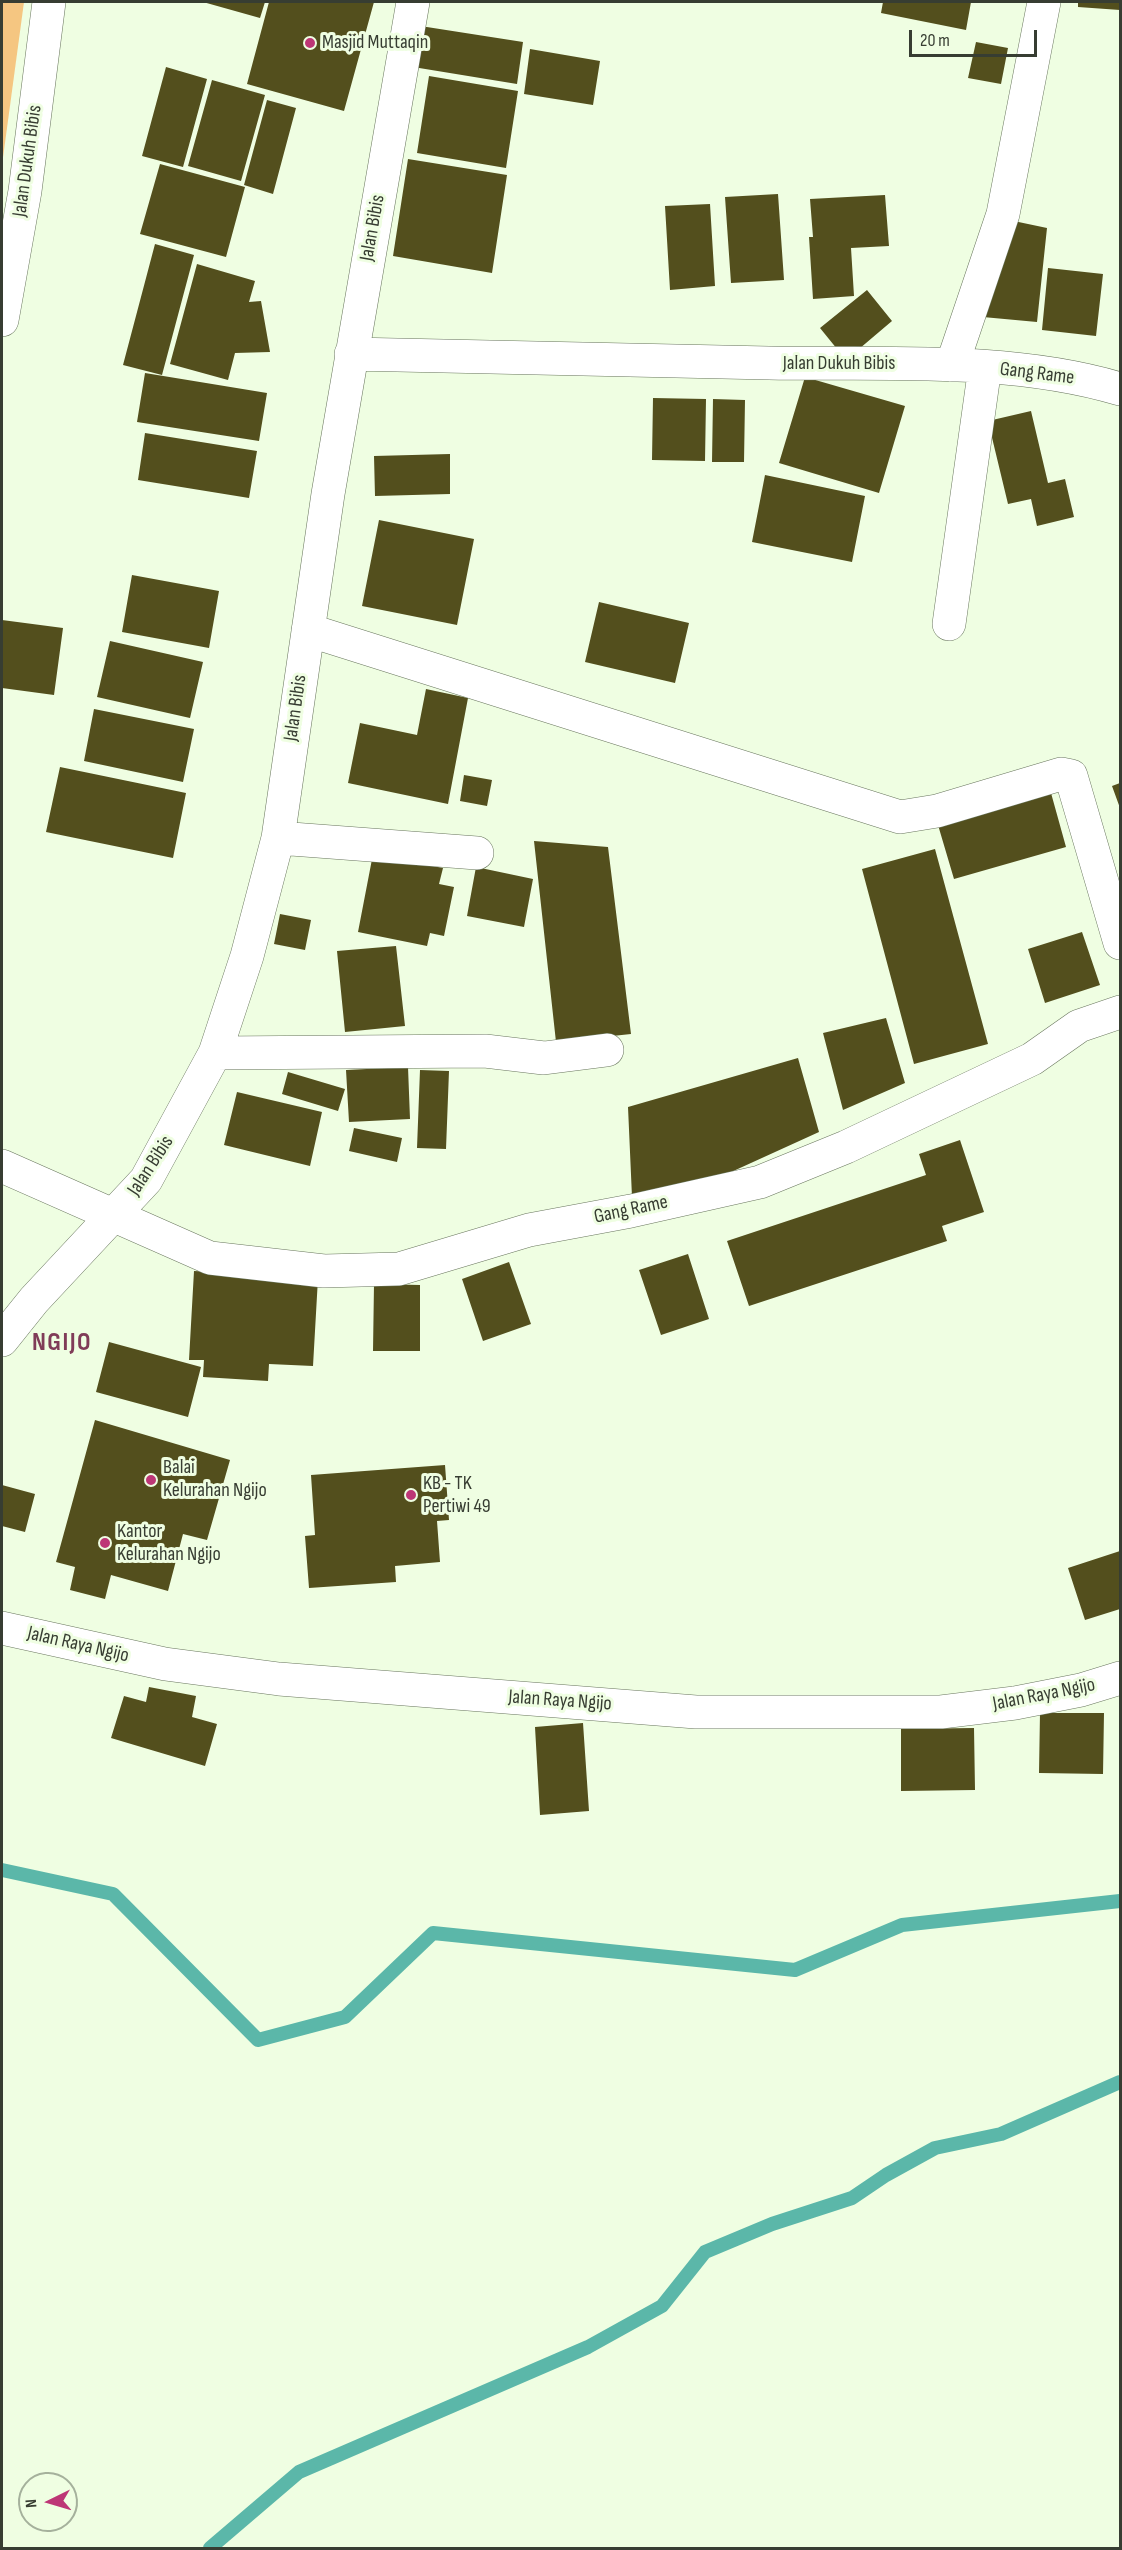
<!DOCTYPE html>
<style>
body{margin:0}
#map{position:relative;width:1122px;height:2550px;overflow:hidden;background:#effee2;font-family:"Sofia Sans Condensed",sans-serif}
canvas{display:block}
.frame{position:absolute;inset:0;border:3px solid #373d32;pointer-events:none}
.north{position:absolute;left:18px;top:2472px;width:60px;height:60px;box-sizing:border-box;background:#effee2;border:2px solid #a5b19c;border-radius:50%;rotate:265deg;font-size:16px;font-weight:700;line-height:24px;text-align:center;color:#373d32}
.north::after{content:'';display:block;margin:auto;width:21px;height:27px;background:#bd3676;clip-path:polygon(50% 0,100% 100%,50% 72%,0 100%)}
.scale{position:absolute;left:909px;top:30px;width:128px;height:27px;box-sizing:border-box;border:3px solid #373d32;border-top:0;padding-left:8px;font-size:18px;line-height:21px;white-space:nowrap;color:#373d32;-webkit-text-stroke:4px #effee2;paint-order:stroke}
</style>
<div id="map">
<canvas width="1122" height="2550"></canvas>
<div class="frame"></div>
<div class="north">N</div>
<div class="scale">20 m</div>
</div>
<script>
const context = document.querySelector('canvas').getContext('2d');
context.lineJoin = 'round';
function paint(path, color) { context.fillStyle = color; context.fill(path, 'evenodd'); }
function stroke(path, color, width, dash) { context.strokeStyle = color; context.lineWidth = width; context.lineCap = dash ? 'butt' : 'round'; context.setLineDash(dash || []); context.stroke(path); }
function label(font, color, halo, rows, align = 'center') {
  context.font = font + ' "Sofia Sans Condensed",sans-serif'; context.lineWidth = 6; context.setLineDash([]); context.textBaseline = 'middle'; context.strokeStyle = halo; context.fillStyle = color; for (const [text, x, y, turn = 0] of rows) {
    context.save(); context.translate(x, y); context.rotate((+turn || 0) * Math.PI / 180); context.textAlign = isNaN(turn) ? turn : align; if (halo) context.strokeText(text, 0, 0); context.fillText(text, 0, 0); context.restore();
  }
}
const green = new Path2D(`
 M2 2H24L2 165Z`);
const stream = new Path2D(`
 M2 1870 113 1894 258 2040 345 2017 433 1933 795 1970 902 1925 1120 1901
 M210 2548 299 2472 588 2347 662 2306 705 2252 772 2224 852 2198 886 2175 935 2148 1001 2134 1120 2082`);
const building = new Path2D(`
 M203 2H265L260 18Z
 M269 2H374L344 111 247 84Z
 M883 2H971L966 30 881 13Z
 M1078 2H1120V10L1078 7Z
 M414 25 523 42 517 84 407 66Z
 M976 42 1008 48 1001 84 968 78Z
 M530 49 600 61 593 105 524 94Z
 M166 67 207 79 183 167 142 156Z
 M429 76 518 91 506 168 417 153Z
 M212 80 265 95 241 181 188 166Z
 M267 100 296 108 273 194 244 185Z
 M408 159 507 175 492 273 393 256Z
 M160 164 245 187 226 257 140 234Z
 M778 194 784 280 731 283 725 197Z
 M885 195 889 246 851 248 854 296 813 299 809 237H813L810 199Z
 M710 204 715 286 670 290 665 206Z
 M1009 220 1047 228 1037 322 972 316Z
 M155 244 194 255 162 375 123 365Z
 M197 264 255 281 249 302 261 301 270 352 235 353 228 380 170 364Z
 M1048 268 1103 274 1096 336 1042 330Z
 M867 290 892 321 846 360 820 328Z
 M145 373 267 393 259 441 137 422Z
 M805 377 905 406 879 493 779 463Z
 M653 398 706 399 705 461 652 460Z
 M713 399 745 400 744 462H712Z
 M1031 411 1048 483 1065 479 1074 517 1037 526 1031 499 1008 504 988 421Z
 M145 433 257 451 249 498 138 480Z
 M450 454V494L375 496 374 456Z
 M765 475 865 496 852 562 752 542Z
 M379 520 474 539 457 625 362 606Z
 M132 575 219 591 209 648 122 632Z
 M599 602 689 623 675 683 585 662Z
 M2 620 63 628 54 695 2 688Z
 M110 641 203 662 190 718 97 697Z
 M426 689 468 698 448 804 348 783 360 723 417 735Z
 M94 709 194 729 183 782 84 761Z
 M60 767 186 793 173 858 46 832Z
 M464 775 492 780 487 806 460 801Z
 M1120 783V808L1112 786Z
 M1051 793 1066 847 954 879 938 825Z
 M534 841 608 847 631 1034 556 1042Z
 M935 849 988 1044 914 1064 862 869Z
 M373 854 443 868 439 884 454 887 444 936 430 933 427 946 358 932Z
 M476 867 533 879 524 927 467 916Z
 M280 914 311 920 305 950 274 944Z
 M1082 932 1100 985 1045 1003 1028 949Z
 M396 946 405 1026 345 1032 337 951Z
 M886 1018 905 1083 843 1110 823 1033Z
 M798 1058 819 1132 718 1178 632 1197 628 1107Z
 M408 1067 410 1119 349 1122 346 1070Z
 M420 1070 449 1071 446 1149 417 1148Z
 M288 1072 345 1089 338 1111 282 1094Z
 M237 1092 322 1112 310 1166 224 1145Z
 M354 1128 402 1138 397 1162 349 1151Z
 M960 1140 984 1212 942 1226 947 1241 749 1306 727 1241 926 1175 919 1154Z
 M688 1254 709 1319 661 1335 639 1270Z
 M509 1262 531 1324 483 1341 462 1279Z
 M194 1271 318 1278 313 1366 269 1364 268 1381 203 1377 204 1360H189Z
 M374 1284 420 1285V1351H373Z
 M109 1342 201 1367 188 1417 96 1392Z
 M95 1420 230 1460 207 1540 183 1534 168 1591 111 1575 105 1599 70 1590 75 1567 56 1562Z
 M445 1465 449 1520 437 1521 440 1562 395 1566 396 1582 309 1588 305 1536 315 1535 311 1475Z
 M2 1485 35 1494 25 1532 2 1526Z
 M1120 1551V1609L1085 1620 1068 1568Z
 M149 1687 196 1696 192 1717 217 1724 205 1766 111 1738 124 1696 146 1702Z
 M1040 1713H1104L1103 1774 1039 1773Z
 M583 1723 589 1811 540 1815 535 1727Z
 M974 1728 975 1790 901 1791V1729Z`);
const minor = new Path2D(`
 M2 320 25 191 49 2
 M351 354C491 357 630 361 769 363 883 365 1010 356 1120 389
 M952 365 1003 214 1044 2
 M949 624 985 367
 M308 630 900 817 937 811 1061 774 1071 776 1120 943
 M278 838 477 853
 M215 1053 485 1051 544 1058 607 1050
 M2 1166 210 1258 324 1271 399 1269 529 1230 631 1211 760 1182 846 1147 1032 1059 1079 1026 1120 1012
 M2 1340 34 1300 146 1180 215 1053 247 956 278 838 328 494 413 2
 M2 1628 165 1664 279 1679 696 1712H941L1015 1703 1081 1690 1120 1678`);
const markers = [
 [310,43,6,"#bd3676"],
 [151,1480,6,"#bd3676"],
 [411,1495,6,"#bd3676"],
 [105,1543,6,"#bd3676"]
];
const poiNames = [
 ["Masjid Muttaqin",322,43],
 ["Balai",163,1468],
 ["Kelurahan Ngijo",163,1491],
 ["KB - TK",423,1484],
 ["Pertiwi 49",423,1507],
 ["Kantor",117,1532],
 ["Kelurahan Ngijo",117,1555]
];
const streetNames = [
 ["Jalan Dukuh Bibis",28,161,-82],
 ["Jalan Bibis",373,228,-80],
 ["Jalan Dukuh Bibis",839,364],
 ["Gang Rame",1037,374,7],
 ["Jalan Bibis",296,708,-82],
 ["Jalan Bibis",151,1166,-57],
 ["Gang Rame",631,1210,-12],
 ["Jalan Raya Ngijo",78,1645,13],
 ["Jalan Raya Ngijo",1044,1695,-11],
 ["Jalan Raya Ngijo",560,1701,4]
];
const districtNames = [
 ["NGIJO",62,1343]
];
paint(green, '#f5c681');
stroke(stream, '#5bb7a9', 14);
paint(building, '#534f1d');
stroke(minor, '#69765e', 34);
stroke(minor, '#fff', 33);
for (const [x, y, r, color] of markers) { const dot = new Path2D(); dot.arc(x, y, r, 0, 2 * Math.PI); context.fillStyle = color; context.fill(dot); stroke(dot, '#effee2', 2); }
label('20px', '#373d32', '#effee2', poiNames, 'left');
label('20px', '#373d32', '#effee2', streetNames);
context.letterSpacing = '1.5px';
label('bold 26px', '#803c58', '#effee2', districtNames);
context.letterSpacing = '0px';
</script>
